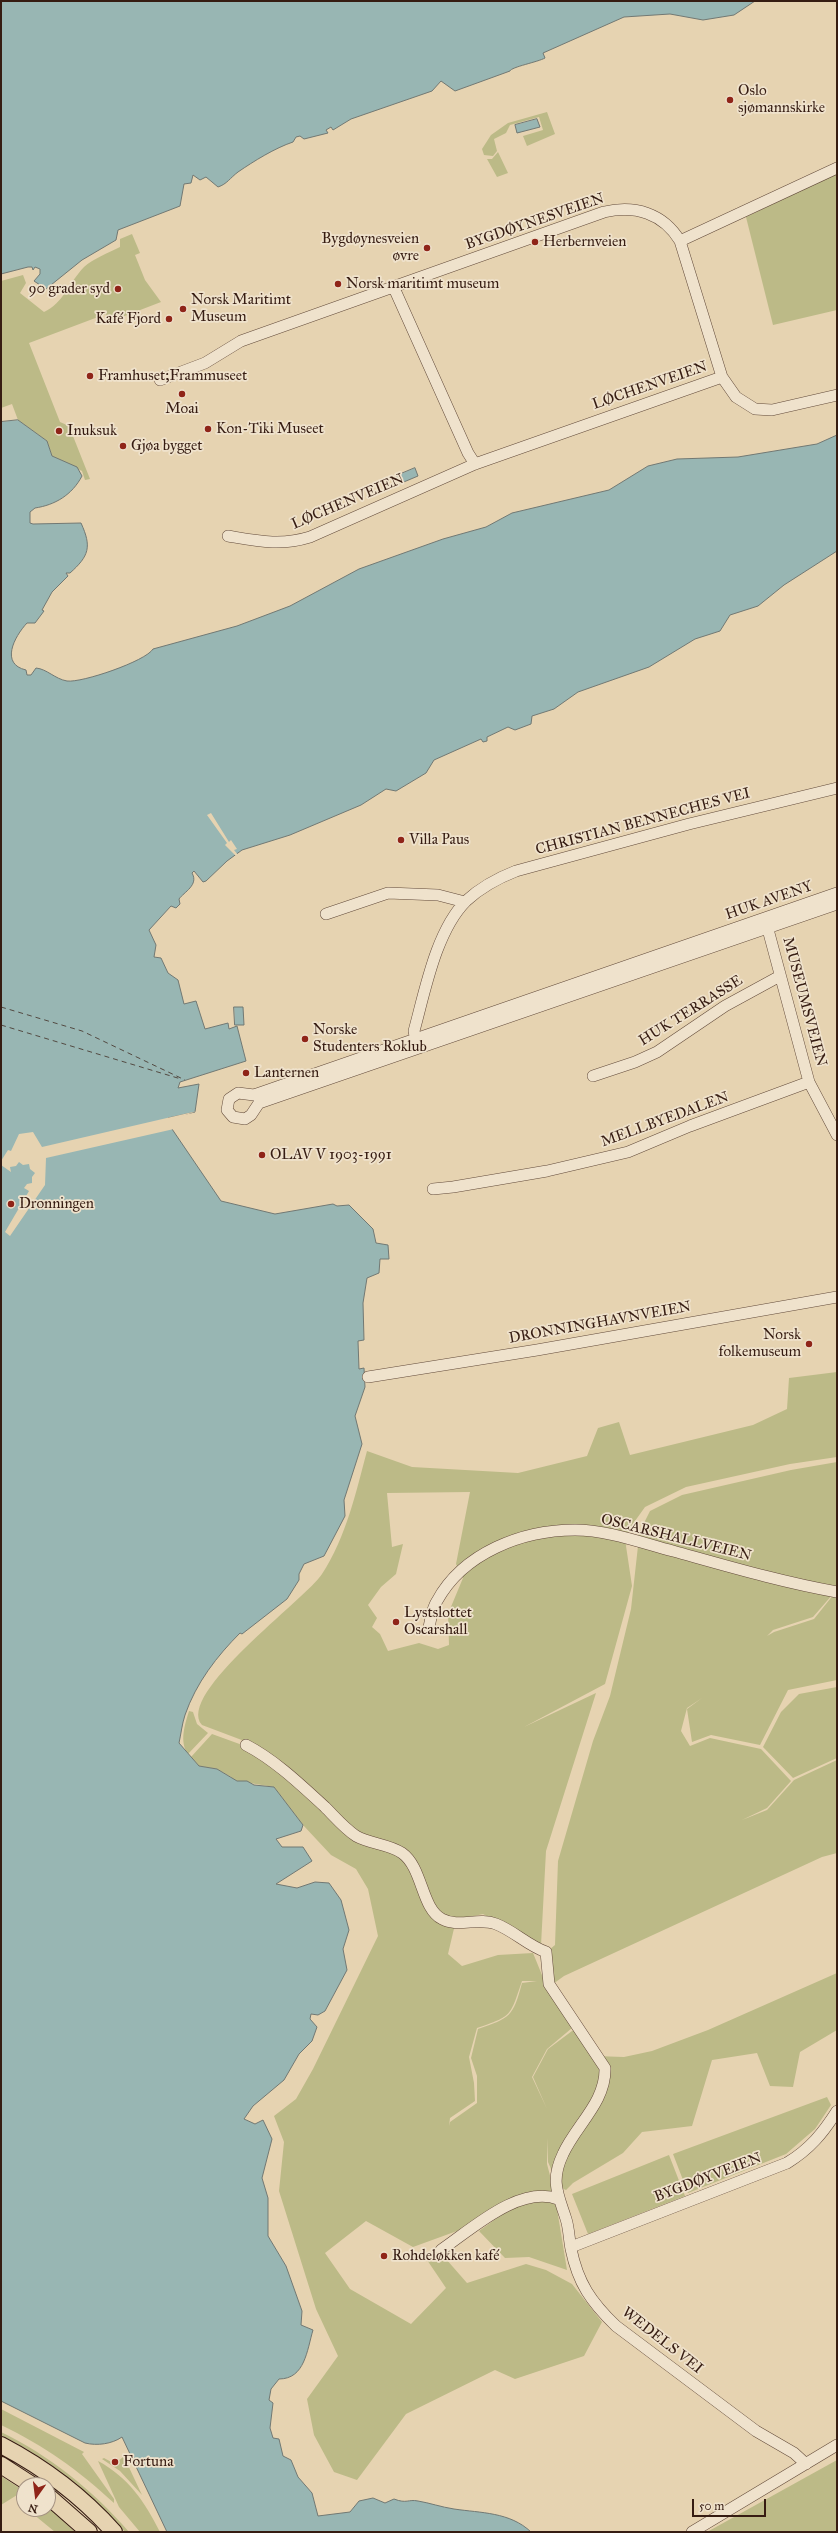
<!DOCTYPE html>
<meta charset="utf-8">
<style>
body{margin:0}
#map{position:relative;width:838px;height:2533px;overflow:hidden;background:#e6d3b1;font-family:"IM FELL Great Primer",serif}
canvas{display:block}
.frame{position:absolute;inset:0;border:2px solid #361c12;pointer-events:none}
.north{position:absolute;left:16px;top:2477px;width:40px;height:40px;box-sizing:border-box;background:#efe2cc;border:1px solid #a59382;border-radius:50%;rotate:194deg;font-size:11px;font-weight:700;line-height:16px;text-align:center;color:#361c12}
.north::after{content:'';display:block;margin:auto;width:14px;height:18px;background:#8f2418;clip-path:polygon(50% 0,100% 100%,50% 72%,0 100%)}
.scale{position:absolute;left:692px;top:2499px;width:74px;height:18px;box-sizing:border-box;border:2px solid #361c12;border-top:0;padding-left:5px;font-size:12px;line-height:14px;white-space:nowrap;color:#361c12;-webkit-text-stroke:3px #efe2cc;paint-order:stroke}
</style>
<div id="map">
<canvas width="838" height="2533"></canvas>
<div class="frame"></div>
<div class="north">N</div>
<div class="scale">50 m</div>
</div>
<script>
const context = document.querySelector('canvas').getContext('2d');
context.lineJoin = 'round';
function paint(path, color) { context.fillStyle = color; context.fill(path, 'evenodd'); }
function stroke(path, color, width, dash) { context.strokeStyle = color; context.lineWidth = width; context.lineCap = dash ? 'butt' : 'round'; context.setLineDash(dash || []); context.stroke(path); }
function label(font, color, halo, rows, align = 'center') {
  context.font = font + ' "IM FELL Great Primer",serif'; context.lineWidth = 3.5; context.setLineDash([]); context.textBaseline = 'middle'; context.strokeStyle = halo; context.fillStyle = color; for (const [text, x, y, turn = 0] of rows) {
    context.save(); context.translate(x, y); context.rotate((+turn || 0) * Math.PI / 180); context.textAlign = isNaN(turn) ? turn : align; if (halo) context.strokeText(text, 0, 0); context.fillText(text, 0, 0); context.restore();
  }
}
const green = new Path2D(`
 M547 112 555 134 527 146 523 136 543 130 539 117 510 125 506 133 494 139 497 151 493 156 484 155 482 149 491 135 508 123Z
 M498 152 508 173 497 177 487 159H492Z
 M837 173V310L773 325 746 217Z
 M132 234 140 253 135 255 145 280 161 302 109 322 106 314 29 343 60 422 69 426 90 479 85 480 82 471 52 456 47 441 18 420 12 404 1 408V281L23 275 26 283 20 293 44 312C63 304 70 281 84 267 93 259 108 253 120 247V239Z
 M837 1372V1457L790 1464 686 1487 645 1507 630 1528 626 1546 632 1586 605 1684 524 1727 596 1693 546 1851 541 1945 483 1914 456 1920 448 1954 462 1966 498 1955 533 1953 544 1980 572 2028 547 2049 532 2077 547 2109 533 2077 548 2049 576 2028 595 2056 624 2057 652 2051 708 2030 837 1973V2030L800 2052 793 2087 770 2086 757 2053 712 2060 692 2126 642 2132 623 2153 573 2183 566 2190 559 2187 548 2162 547 2138V2164L554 2191H534L503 2203 468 2227 413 2247 366 2221 325 2253 350 2289 411 2324 446 2288 425 2257 439 2251 467 2283 526 2264 546 2270 572 2284 602 2322 584 2356 515 2379 495 2370 406 2414 357 2480 334 2472 314 2435 307 2399 338 2356 316 2309 279 2191 284 2142 274 2116 296 2099 313 2069 378 1936 368 1889 356 1869 331 1855 303 1825 274 1787 232 1780 231 1777 217 1769 199 1766 191 1757 212 1734 245 1746 247 1742 202 1725C175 1694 306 1599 322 1574 346 1538 356 1492 367 1451L412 1467 518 1473 587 1456 598 1428 619 1422 630 1455 753 1425 787 1409 789 1378ZM470 1492 456 1564 463 1578 448 1614 449 1645 438 1649 419 1643 388 1651 380 1634 372 1627 377 1618 368 1605 381 1587 396 1574 403 1544 392 1547 387 1493ZM522 1981H537L522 1983C513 2017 510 2018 478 2029L471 2058 477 2076V2103L450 2122 449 2126 450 2118 475 2101 474 2083 469 2057 477 2028C513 2016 510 2016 522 1981Z
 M837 1462V1680L788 1690 760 1745 711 1735 692 1742 687 1709 702 1698 687 1708 681 1731 690 1746 710 1738 761 1749 791 1781 767 1808 742 1820 767 1810 794 1780 837 1760V1853L822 1857 564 1976 553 1984 549 1950 555 1945 558 1861 593 1741 610 1696 631 1609 638 1546 833 1594 813 1617 773 1630 767 1636 774 1632 814 1619 834 1594 795 1580 637 1537 650 1511 682 1495 791 1470Z
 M837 1687V1758L793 1778 763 1747 781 1712 799 1694Z
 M189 1711 193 1712 197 1724 208 1733 188 1754C179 1742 185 1724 189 1711Z
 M827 2097 831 2105 815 2129 786 2154 688 2193 673 2154Z
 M669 2155 685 2196 588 2234 572 2194Z
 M537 2200 556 2203 567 2270 529 2257 505 2258 479 2231 511 2208Z
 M1 2409 84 2452 82 2454 114 2499V2503C78 2470 45 2446 1 2425Z
 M1 2432C49 2455 94 2491 129 2532H125C92 2492 47 2458 1 2435Z
 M123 2457 126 2461 142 2495 120 2471 102 2459 104 2458 115 2464Z
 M837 2460V2532H707Z
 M98 2461C128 2477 145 2502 160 2532H140L119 2507Z
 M1 2476 24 2491V2505L17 2495 1 2505Z
 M48 2507 75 2532H55L27 2509Z`);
const water = new Path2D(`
 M1 1H755L734 15 703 20 670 14 624 17 543 53 545 58C538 62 511 67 510 71L455 91 441 81 432 91 351 119 333 130 331 127 326 130 328 133 304 139 300 136 296 137 293 142C275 148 254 161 238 172 230 178 227 184 218 187L206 177 200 180 193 175 191 183 184 184 180 206 118 230 116 240 82 260 46 289 34 281 40 274V269L35 267 33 270 32 267H28L1 274Z
 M537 119 540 127 517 133 515 125Z
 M18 420 47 441 52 456 77 467 82 476C72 495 55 505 35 508L30 512V523L33 524 81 523C92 547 89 556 70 573H66L68 576 52 592 42 610 44 611 35 623H27C14 637 0 664 26 670L27 675H31L36 668C47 669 55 679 67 681 82 683 146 661 153 649L237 626 290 606 359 569 443 539 486 527 512 513 609 490 648 466 677 459 738 457 817 444 837 435V551L784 585 758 606 730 615 720 631 695 639 649 667 578 692 554 709 532 716 531 724 515 730 508 727 487 737V741L483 742 481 739 434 760 426 773 396 791 386 789 361 805 290 835 242 850 227 861 206 881 203 882 194 871 192 873C199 885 184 892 179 899L180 904 176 908 171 906 149 930 156 945 154 957 161 958 168 973 178 980 184 1004 196 1001 205 1029 228 1023 229 1029 237 1026 246 1061 180 1082 178 1088 199 1084 195 1112 168 1118 172 1129 221 1201 275 1214 333 1204 337 1206 349 1205 373 1229 376 1243 388 1245 389 1259H380L379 1273 367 1278 363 1303 364 1340 358 1341 359 1369 364 1368 365 1387 355 1416 362 1444 344 1500 345 1516 324 1556 304 1564 299 1574V1580L287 1599 242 1634 240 1633C217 1656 196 1683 185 1715 182 1724 181 1734 179 1743L199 1766 217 1769 237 1781H247L254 1785 274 1787 303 1825 301 1831 276 1839 282 1847H303L312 1861 276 1884 297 1888 315 1882 329 1883 341 1900 349 1930 343 1949 347 1970 325 2011 318 2015 311 2014 310 2019 317 2027 312 2041 299 2054 284 2080 253 2106 244 2119 255 2124 263 2120 272 2139 262 2178 268 2198V2236L286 2266 302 2311 301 2325 313 2330C307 2350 305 2379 279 2379L271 2389 269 2400 273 2403 270 2428 273 2438 279 2439 283 2456 291 2460 298 2477 312 2493 318 2516 350 2512 359 2501 373 2498 385 2503 394 2499C407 2504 408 2499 418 2501 430 2503 441 2507 454 2509 481 2513 510 2512 531 2532H167L122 2437C112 2444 97 2446 85 2443L1 2401V422Z
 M415 468 418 476 399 484 396 476Z
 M234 1007H243L244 1025H235Z`);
const pier = new Path2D(`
 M211 813 229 842 231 840 237 849 234 850 238 855 236 856 225 845 227 843 207 815Z
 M197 1111 171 1120 174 1129 46 1158 45 1185 10 1236 5 1232 29 1191 24 1188 27 1184 32 1183V1177L35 1173 30 1169 29 1164 23 1165 19 1162 16 1166 10 1167 11 1172 1 1165V1161L8 1150 11 1151 19 1134 33 1132 42 1147Z`);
const ferry = new Path2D(`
 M1 1007 82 1031 185 1080
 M1 1025 181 1079`);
const minor = new Path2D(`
 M680 241 837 168
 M394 288 468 453 475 464
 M160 380 205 363 241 341 604 212C635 205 663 213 680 241L722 377 736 397 755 409 772 410 837 395
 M228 536C258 541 281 546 310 537L475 464 722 377
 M837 893 254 1095 238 1093 229 1099 227 1110 233 1117 245 1119 251 1115 259 1103 837 904
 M326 914 388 893 438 895 465 902
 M766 922 809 1082 837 1135
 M417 1046 414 1031C425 991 436 931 466 901 480 888 498 878 516 871L689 824 837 788
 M593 1076 635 1062 657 1052 725 1006 780 976
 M433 1189 453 1187 547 1171 628 1152 690 1126 809 1082
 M368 1377 537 1350 837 1297
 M429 1627C431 1619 432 1608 437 1601 463 1553 522 1530 575 1530 608 1530 642 1543 673 1551 727 1566 781 1582 837 1592
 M246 1745C275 1760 301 1785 325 1807 335 1817 344 1828 356 1836 370 1844 389 1844 402 1853 423 1868 421 1908 442 1919 459 1928 478 1917 496 1924 514 1931 527 1945 546 1952L549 1984 605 2068C606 2102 576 2125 563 2154 550 2181 558 2194 566 2219 569 2228 569 2239 571 2249 578 2283 591 2302 616 2326L756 2431 794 2453 806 2464
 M571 2247 787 2163C810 2149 823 2133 837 2111
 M441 2250C472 2229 519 2185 558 2199
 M692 2532 837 2445`);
const highway = new Path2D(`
 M1 2445C43 2467 82 2496 114 2532
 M1 2465 32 2485
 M48 2496 89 2532`);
const markers = [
 [730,100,4,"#8f2418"],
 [535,242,4,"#8f2418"],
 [427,248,4,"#8f2418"],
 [338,284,4,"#8f2418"],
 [118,289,4,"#8f2418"],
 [183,309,4,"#8f2418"],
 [169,319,4,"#8f2418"],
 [90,376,4,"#8f2418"],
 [182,394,4,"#8f2418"],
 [208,429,4,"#8f2418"],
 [59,431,4,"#8f2418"],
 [123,446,4,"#8f2418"],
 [401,840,4,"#8f2418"],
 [305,1039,4,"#8f2418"],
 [246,1073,4,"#8f2418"],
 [262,1155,4,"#8f2418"],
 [11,1204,4,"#8f2418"],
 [809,1344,4,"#8f2418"],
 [396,1622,4,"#8f2418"],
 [384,2256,4,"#8f2418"],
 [115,2462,4,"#8f2418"]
];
const poiNames = [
 ["Oslo",738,91],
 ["sjømannskirke",738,108],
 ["Bygdøynesveien",419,239,"right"],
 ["øvre",419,256,"right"],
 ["Herbernveien",543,242],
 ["Norsk maritimt museum",346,284],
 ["90 grader syd",110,289,"right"],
 ["Norsk Maritimt",191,300],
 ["Museum",191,317],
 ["Kafé Fjord",161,319,"right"],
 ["Framhuset;Frammuseet",98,376],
 ["Moai",182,409,"center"],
 ["Kon-Tiki Museet",216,429],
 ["Inuksuk",67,431],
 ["Gjøa bygget",131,446],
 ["Villa Paus",409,840],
 ["Norske",313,1030],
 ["Studenters Roklub",313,1047],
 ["Lanternen",254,1073],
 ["OLAV V 1903-1991",270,1155],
 ["Dronningen",19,1204],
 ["Norsk",801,1335,"right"],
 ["folkemuseum",801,1352,"right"],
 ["Lystslottet",404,1613],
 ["Oscarshall",404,1630],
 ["Rohdeløkken kafé",392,2256],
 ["Fortuna",123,2462]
];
const streetNames = [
 ["BYGDØYNESVEIEN",535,222,-19],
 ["LØCHENVEIEN",650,386,-19],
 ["LØCHENVEIEN",348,502,-23],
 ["CHRISTIAN BENNECHES VEI",643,822,-15],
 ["HUK AVENY",769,901,-19],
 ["MUSEUMSVEIEN",804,1002,75],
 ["HUK TERRASSE",691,1011,-32],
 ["MELLBYEDALEN",665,1120,-20],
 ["DRONNINGHAVNVEIEN",600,1323,-10],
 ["OSCARSHALLVEIEN",676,1538,14],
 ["BYGDØYVEIEN",708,2178,-21],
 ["WEDELS VEI",662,2341,38]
];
paint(green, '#bcba87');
paint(water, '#98b6b3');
stroke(water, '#717873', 1);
paint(pier, '#e6d3b1');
stroke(ferry, '#534a42', 1, [5, 4]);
stroke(minor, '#624a3a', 12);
stroke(highway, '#361c12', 18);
stroke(minor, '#efe2cc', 11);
stroke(highway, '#e6d3b1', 16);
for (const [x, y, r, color] of markers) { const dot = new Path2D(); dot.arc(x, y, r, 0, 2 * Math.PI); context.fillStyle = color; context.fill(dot); stroke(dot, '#efe2cc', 1.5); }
label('15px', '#361c12', '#efe2cc', poiNames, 'left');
label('15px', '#361c12', '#efe2cc', streetNames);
</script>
